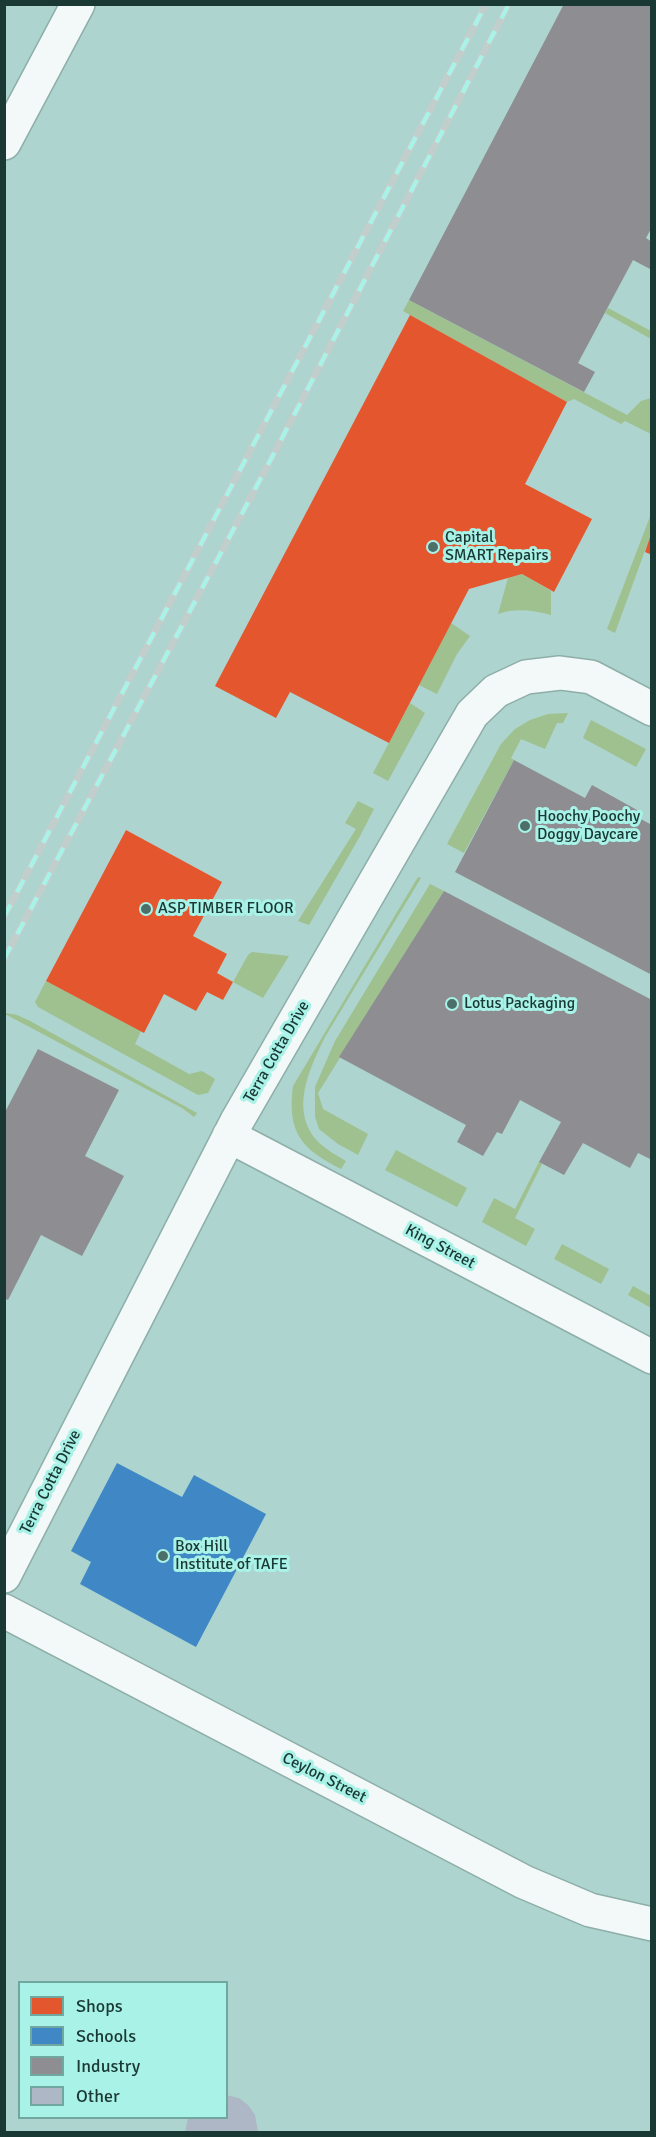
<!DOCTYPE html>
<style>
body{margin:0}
#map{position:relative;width:656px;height:2137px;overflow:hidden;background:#add4ce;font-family:Signika,sans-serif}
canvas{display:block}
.frame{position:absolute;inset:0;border:6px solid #1a3834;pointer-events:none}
.legend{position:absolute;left:18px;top:1981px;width:210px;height:138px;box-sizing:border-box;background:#a9f2e7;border:2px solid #70a89f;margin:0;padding:8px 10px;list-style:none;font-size:18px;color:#1a3834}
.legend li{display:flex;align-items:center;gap:12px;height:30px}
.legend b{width:30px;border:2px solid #70a89f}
</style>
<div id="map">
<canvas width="656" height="2137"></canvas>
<div class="frame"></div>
<ul class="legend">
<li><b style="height:16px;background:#e4572e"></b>Shops</li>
<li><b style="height:16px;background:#3f88c5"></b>Schools</li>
<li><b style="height:16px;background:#8d8d92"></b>Industry</li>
<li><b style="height:16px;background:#aeb7c6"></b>Other</li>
</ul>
</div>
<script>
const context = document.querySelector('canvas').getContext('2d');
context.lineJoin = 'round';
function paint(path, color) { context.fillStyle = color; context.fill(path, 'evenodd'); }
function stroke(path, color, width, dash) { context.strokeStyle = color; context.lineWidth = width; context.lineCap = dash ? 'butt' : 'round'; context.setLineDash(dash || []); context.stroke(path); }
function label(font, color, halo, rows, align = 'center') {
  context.font = font + ' Signika,sans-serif'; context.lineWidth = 6; context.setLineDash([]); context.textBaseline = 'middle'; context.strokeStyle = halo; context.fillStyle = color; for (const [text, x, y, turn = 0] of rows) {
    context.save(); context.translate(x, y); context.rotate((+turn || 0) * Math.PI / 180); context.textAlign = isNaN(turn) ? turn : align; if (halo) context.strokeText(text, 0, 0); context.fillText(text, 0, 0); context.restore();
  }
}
const green = new Path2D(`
 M409 300 627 415 641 401 651 398V434L625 421 621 424 574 399 567 402 410 315 403 311Z
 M608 308 651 331V339L605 313Z
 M651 514V534L615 633 607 629Z
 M522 574 551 591V615C532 610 516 608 498 614L508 578Z
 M451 623 470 636 457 654 437 694 419 685Z
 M410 703 425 713 388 781 373 773Z
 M568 713 563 723H557L545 749 521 739 511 758 514 760 464 853 447 844 501 744 515 729 530 720 548 714Z
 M591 720 646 749 636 767 583 738Z
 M358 801 374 809 360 836 309 925 298 921 356 829 345 823Z
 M418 877 421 878 325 1037C312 1064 293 1101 310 1131 317 1145 333 1153 346 1161L341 1169C301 1149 287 1132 293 1086Z
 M430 884 444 891 318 1093 323 1109 368 1134 358 1155 338 1144 319 1129 315 1117V1087L335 1041Z
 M252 952 289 956 263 998 233 982 248 955Z
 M46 981 141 1031 135 1044 189 1074 202 1071 215 1079 208 1093 198 1095 38 1007 35 1002Z
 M6 1013 17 1015 30 1021 197 1113 194 1117 182 1108 5 1014Z
 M396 1150 467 1188 457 1207 385 1170Z
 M539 1162 542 1164 515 1218 535 1229 526 1246 482 1222 494 1198 515 1209Z
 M562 1244 609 1269 601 1284 554 1259Z
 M633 1286 651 1296V1308L628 1295Z`);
const shops = new Path2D(`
 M410 315 567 402 525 484 592 519 554 592 522 574 469 589 389 743 290 692 276 718 215 686Z
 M651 534H652V555L645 552Z
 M126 830 222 882 193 936 227 954 217 973 233 982 223 1000 207 992 196 1011 164 994 144 1033 46 981Z`);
const schools = new Path2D(`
 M117 1463 182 1497 194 1475 266 1514 196 1647 80 1584 91 1562 71 1551Z`);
const industry = new Path2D(`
 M564 4H652V227L646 238 652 242V266L650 269 633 260 578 363 595 372 584 392 409 300Z
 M514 760 585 798 592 785 637 810 635 816 652 825V975L455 872Z
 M444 891 652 1000V1160L638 1153 630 1168 583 1143 564 1175 539 1162 561 1122 520 1100 502 1134 497 1132 483 1156 457 1142 466 1125 339 1057Z
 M38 1049 119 1090 85 1156 124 1176 82 1256 41 1235 8 1300 4 1298V1114Z`);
const building = new Path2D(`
 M226 2095 239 2098 248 2105 255 2115 258 2132H185L188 2118H226Z`);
const minor = new Path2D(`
 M4 143 78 4
 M229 1136 652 1357
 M4 1576 237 1121 472 714 496 691 526 677 560 673 591 677 652 709
 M4 1611 524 1882 590 1910 652 1924`);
const rail = new Path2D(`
 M4 917 486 4
 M4 959 270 461 509 4`);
const markers = [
 [433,547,6,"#4d6f6a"],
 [525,826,6,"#4d6f6a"],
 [146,909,6,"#4d6f6a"],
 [452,1004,6,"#4d6f6a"],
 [163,1556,6,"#4d6f6a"]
];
const poiNames = [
 ["Capital",445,538],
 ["SMART Repairs",445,556],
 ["Hoochy Poochy",537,817],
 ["Doggy Daycare",537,835],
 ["ASP TIMBER FLOOR",158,909],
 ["Lotus Packaging",464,1004],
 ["Box Hill",175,1547],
 ["Institute of TAFE",175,1565]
];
const streetNames = [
 ["Terra Cotta Drive",277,1052,-60],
 ["King Street",440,1247,28],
 ["Terra Cotta Drive",51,1482,-63],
 ["Ceylon Street",324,1778,27]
];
paint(green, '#9fc08f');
paint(shops, '#e4572e');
paint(schools, '#3f88c5');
paint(industry, '#8d8d92');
paint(building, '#aeb7c6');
stroke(minor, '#8eaea9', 36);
stroke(minor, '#f3f9f8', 33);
stroke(rail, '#c2cecc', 7);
stroke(rail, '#a9f2e7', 4.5, [14]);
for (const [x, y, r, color] of markers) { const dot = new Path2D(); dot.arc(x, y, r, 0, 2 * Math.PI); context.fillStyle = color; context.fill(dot); stroke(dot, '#a9f2e7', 2); }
label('16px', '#1a3834', '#a9f2e7', poiNames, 'left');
label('16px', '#1a3834', '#a9f2e7', streetNames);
</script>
